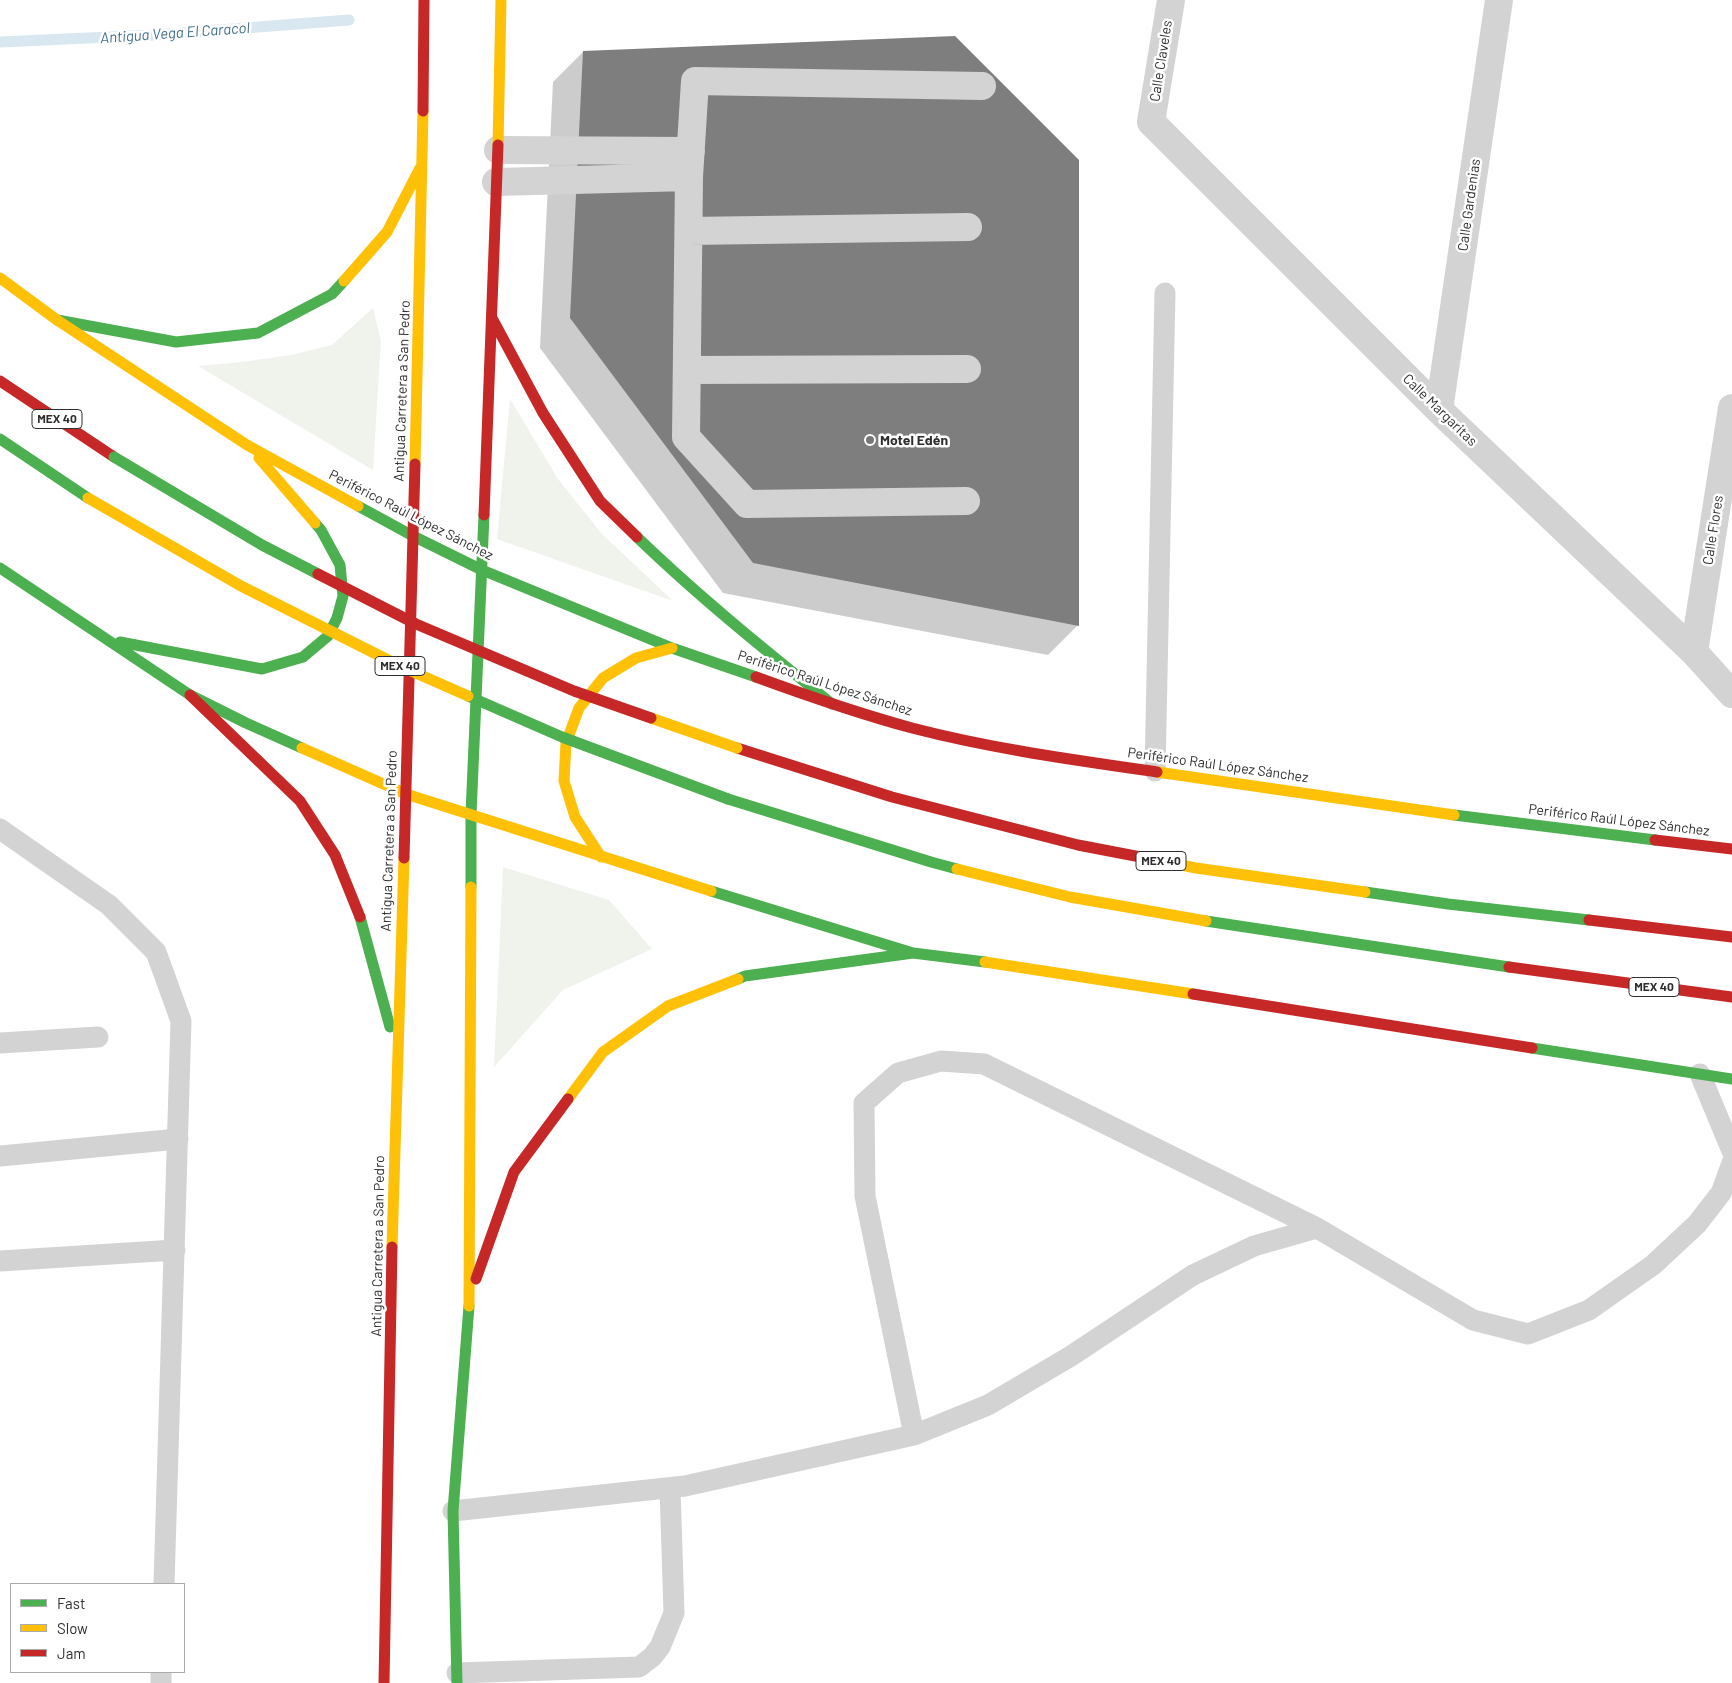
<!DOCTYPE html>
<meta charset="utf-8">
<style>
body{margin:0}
#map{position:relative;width:1732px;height:1683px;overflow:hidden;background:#fff;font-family:Barlow,sans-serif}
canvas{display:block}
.legend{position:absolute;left:10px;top:1583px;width:175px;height:90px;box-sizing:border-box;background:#fff;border:1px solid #ababab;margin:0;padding:6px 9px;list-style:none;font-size:15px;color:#2e2e2e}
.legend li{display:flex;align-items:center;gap:10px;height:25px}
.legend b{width:25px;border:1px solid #ababab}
</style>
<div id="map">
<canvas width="1732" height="1683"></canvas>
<ul class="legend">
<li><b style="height:6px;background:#4caf50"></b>Fast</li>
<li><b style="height:6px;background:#ffc107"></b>Slow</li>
<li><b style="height:6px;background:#c62828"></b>Jam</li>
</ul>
</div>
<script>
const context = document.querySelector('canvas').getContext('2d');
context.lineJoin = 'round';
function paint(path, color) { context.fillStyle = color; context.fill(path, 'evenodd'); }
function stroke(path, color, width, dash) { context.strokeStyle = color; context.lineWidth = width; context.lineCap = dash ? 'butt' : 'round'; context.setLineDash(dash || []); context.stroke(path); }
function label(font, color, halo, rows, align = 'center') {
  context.font = font + ' Barlow,sans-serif'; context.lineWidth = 5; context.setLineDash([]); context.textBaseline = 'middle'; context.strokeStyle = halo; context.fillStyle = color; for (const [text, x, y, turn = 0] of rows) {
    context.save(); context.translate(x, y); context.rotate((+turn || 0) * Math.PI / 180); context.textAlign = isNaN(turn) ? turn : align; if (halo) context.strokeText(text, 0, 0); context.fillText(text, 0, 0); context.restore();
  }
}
const green = new Path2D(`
 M373 308 381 341 373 470 198 366 242 362 291 355 332 345Z
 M510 399 558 479 601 533 673 601 497 539Z
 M503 867 609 900 652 949 563 990 494 1067Z`);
const shadow = new Path2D(`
 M583 52 1078 625 1048 655 723 593 540 348 553 82Z`);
const stream = new Path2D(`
 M0 42 154 35 349 20`);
const building = new Path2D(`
 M955 36 1079 160V626L753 563 570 318 583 51Z`);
const lane = new Path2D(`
 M1155 771 1165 293
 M0 829 109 905 156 952 181 1021 164 1584
 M0 1043 98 1037
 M1700 1074 1732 1151
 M0 1156 178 1139
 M0 1261 175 1250
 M914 1435 865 1196 864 1103 898 1073 941 1061 984 1064 1317 1228
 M453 1511 685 1486 914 1435 988 1405 1071 1356 1193 1275 1254 1246 1317 1228 1473 1320 1528 1334 1589 1310 1653 1265 1697 1224 1721 1193 1732 1163
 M457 1673 639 1667 652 1657 660 1647 674 1613 670 1488
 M161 1683V1672`);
const street = new Path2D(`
 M1171 0 1151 122 1439 410 1694 652 1732 694
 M498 150 691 151
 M496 182 689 177
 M689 231 968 227
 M687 370 967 369
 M1439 410 1499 0
 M966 501 747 504 686 437 689 177 695 81 982 86
 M1694 652 1732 408`);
const fast = new Path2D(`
 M57 320 176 342 258 333 332 294 344 281
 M0 439 88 498
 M358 506 413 536 482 570 672 648 756 677
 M637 537C698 596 765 650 832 704
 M0 568 190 695 246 723 302 748
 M120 642 262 669 303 657 328 636 337 618 343 596 340 565 321 530 315 523
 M728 799 931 862 957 869
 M1454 815 1655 840
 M471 887V814L484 515
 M711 891 913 953 985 962
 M1365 892 1448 904 1589 920
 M360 917 390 1027
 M1206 921 1509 967
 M738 979 745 976 913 953
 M1532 1048 1732 1079
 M457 1683 453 1511 469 1306`);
const slow = new Path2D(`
 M498 145 501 0
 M0 278 57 320 247 445 358 506
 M344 281 387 232 420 168
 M259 458 315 523
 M415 464 423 111
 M302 748 406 794 711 891
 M1157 772 1454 815
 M601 857 575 817 564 781 566 743 579 708 603 678 636 658 672 648
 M1151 859 1196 868 1365 892
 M957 869 1070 897 1206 921
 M985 962 1193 994
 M568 1099 603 1052 668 1006 738 979
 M392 1247 404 858
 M469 1306 471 887`);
const jam = new Path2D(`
 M423 111 424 0
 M492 318 543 413 600 501 637 537
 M0 381 114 457
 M484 515 498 145
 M756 677C808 696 860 714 912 728 993 749 1075 760 1157 772
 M190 695 300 801 335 855 360 917
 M737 748 892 797 1078 845 1151 859
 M1655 840 1732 849
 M404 858 415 464
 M1589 920 1732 937
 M1509 967 1732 997
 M1193 994 1532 1048
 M476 1279 514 1172 568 1099
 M384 1683 392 1247`);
const fastBridge = new Path2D(`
 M114 457 262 545 318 574
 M468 696 562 737 728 799`);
const slowBridge = new Path2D(`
 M88 498 241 586 400 666 468 696
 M651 718 737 748`);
const jamBridge = new Path2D(`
 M318 574 416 624 574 691 651 718`);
const markers = [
 [870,440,5,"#777"]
];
const shields = [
 [57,419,50],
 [400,666,50],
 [1161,861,50],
 [1654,987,50]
];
const shieldNames = [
 ["MEX 40",57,419],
 ["MEX 40",400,666],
 ["MEX 40",1161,861],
 ["MEX 40",1654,987]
];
const streetNames = [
 ["Calle Claveles",1161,61,-81],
 ["Calle Gardenias",1469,205,-82],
 ["Antigua Carretera a San Pedro",402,391,-88],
 ["Calle Margaritas",1440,410,44],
 ["Periférico Raúl López Sánchez",411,515,27],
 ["Calle Flores",1713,530,-81],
 ["Periférico Raúl López Sánchez",825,683,18],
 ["Periférico Raúl López Sánchez",1218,765,8],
 ["Periférico Raúl López Sánchez",1619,820,7],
 ["Antigua Carretera a San Pedro",389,841,-88],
 ["Antigua Carretera a San Pedro",378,1246,-89]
];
const poiNames = [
 ["Motel Edén",880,440]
];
const waterNames = [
 ["Antigua Vega El Caracol",175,33,-4]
];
paint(green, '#f0f3ec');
paint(shadow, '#0003');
stroke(stream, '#d9e8f0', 11);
paint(building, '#7e7e7e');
stroke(lane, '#d3d3d3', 21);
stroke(street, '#d3d3d3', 28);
stroke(fast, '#4caf50', 11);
stroke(slow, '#ffc107', 11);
stroke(jam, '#c62828', 11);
stroke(fastBridge, '#4caf50', 11);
stroke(slowBridge, '#ffc107', 11);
stroke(jamBridge, '#c62828', 11);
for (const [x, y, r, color] of markers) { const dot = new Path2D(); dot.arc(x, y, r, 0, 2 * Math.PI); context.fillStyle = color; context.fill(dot); stroke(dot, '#fff', 2); }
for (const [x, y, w] of shields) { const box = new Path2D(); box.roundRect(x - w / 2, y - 9.5, w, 19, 4); context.fillStyle = '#fff'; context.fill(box); stroke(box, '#2e2e2e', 1); }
label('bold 12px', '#2e2e2e', null, shieldNames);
label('14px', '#2e2e2e', '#fff', streetNames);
label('bold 14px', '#2e2e2e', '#fff', poiNames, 'left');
label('italic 15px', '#41708b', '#fff', waterNames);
</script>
